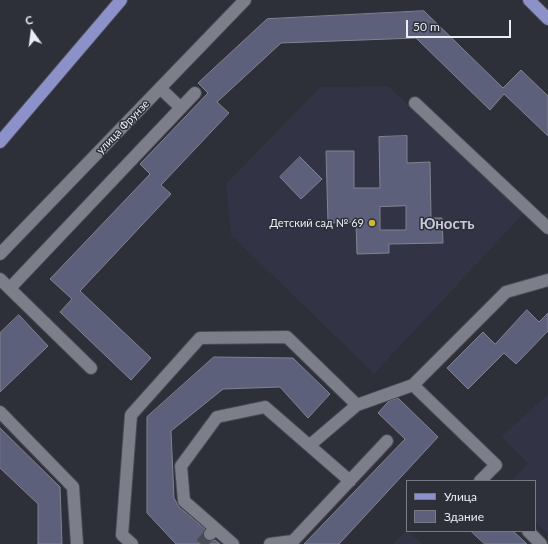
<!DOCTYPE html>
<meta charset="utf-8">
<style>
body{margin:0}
#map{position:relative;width:548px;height:544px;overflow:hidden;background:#2d2f39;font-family:Lato,sans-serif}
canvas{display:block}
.legend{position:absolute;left:406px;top:480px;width:130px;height:52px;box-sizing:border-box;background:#2d2f39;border:1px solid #797b84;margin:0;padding:5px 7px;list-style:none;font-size:12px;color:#ecedf4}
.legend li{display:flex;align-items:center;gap:8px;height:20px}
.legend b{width:20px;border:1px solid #797b84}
.north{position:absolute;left:12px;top:12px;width:40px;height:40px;-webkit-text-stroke:3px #2d2f39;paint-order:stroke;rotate:346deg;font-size:11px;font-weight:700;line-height:16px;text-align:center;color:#ecedf4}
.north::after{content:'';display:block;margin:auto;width:14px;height:18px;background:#ecedf4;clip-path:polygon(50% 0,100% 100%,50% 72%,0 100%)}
.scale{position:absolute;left:406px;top:20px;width:105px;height:18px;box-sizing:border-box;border:2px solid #ecedf4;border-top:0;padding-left:5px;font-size:12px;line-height:14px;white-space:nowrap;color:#ecedf4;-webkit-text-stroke:3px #2d2f39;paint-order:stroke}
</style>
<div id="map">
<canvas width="548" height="544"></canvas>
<ul class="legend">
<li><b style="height:5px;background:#8c91ca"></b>Улица</li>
<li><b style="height:11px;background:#5d607b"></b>Здание</li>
</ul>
<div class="north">С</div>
<div class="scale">50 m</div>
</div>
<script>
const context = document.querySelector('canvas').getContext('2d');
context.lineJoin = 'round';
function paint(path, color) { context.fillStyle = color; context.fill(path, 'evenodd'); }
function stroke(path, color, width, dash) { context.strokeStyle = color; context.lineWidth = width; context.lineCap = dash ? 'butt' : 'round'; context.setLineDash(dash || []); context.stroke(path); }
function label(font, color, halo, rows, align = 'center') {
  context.font = font + ' Lato,sans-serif'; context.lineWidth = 3; context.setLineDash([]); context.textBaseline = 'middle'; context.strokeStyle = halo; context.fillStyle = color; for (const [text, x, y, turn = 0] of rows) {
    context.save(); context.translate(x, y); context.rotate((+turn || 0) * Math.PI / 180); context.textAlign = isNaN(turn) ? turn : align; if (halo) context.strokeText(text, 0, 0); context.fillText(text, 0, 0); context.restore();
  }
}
const built = new Path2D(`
 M388 86 525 212 374 374 231 235 226 184 320 87Z
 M548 394V534L535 522V481H511L528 463 501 437Z
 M407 530V531L423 544H393Z`);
const building = new Path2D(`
 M424 11 503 88 521 70 548 96V136L504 94 490 110 416 38 281 43 217 102 229 113 161 185 171 194 80 291 151 358 131 380 60 312 72 299 50 279 150 174 140 164 208 93 198 83 267 19Z
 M407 136V163L430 162 431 218H442L443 243 389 244V253L357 254 356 222 328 223 326 151H354V188H380L379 137ZM406 206V230H380V207Z
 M300 157 322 179 301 199 280 177Z
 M527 310 539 322 548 313V331L516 364 504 353 468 389 447 368 483 332 495 344Z
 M19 315 48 346 0 392V333Z
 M214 357 293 358 330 394 308 418 280 387 223 389 171 431 174 498 179 507 205 529 203 535 205 539 211 541 215 540 220 544H176L147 513V417Z
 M398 398 438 437 339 544H304L405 439 378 413 388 402Z
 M0 428 60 487 62 544H38V504L0 468Z
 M471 531H513L527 544H485Z`);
const minorTunnel = new Path2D(`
 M201 544 210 534`);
const minor = new Path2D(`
 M160 88 181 108
 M415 103 548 228
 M0 254 245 0
 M0 279 91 368
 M10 288 195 93
 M413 385 496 465 480 481
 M357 405 413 385 506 292 548 280
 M0 412 73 487 77 544
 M216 529 233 544
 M528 531 541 544
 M210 534 216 529 184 501 181 466 217 417 265 407 350 481
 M132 544 122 535 131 415 200 338 287 337 357 405 310 445
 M270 544 293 541 387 441`);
const major = new Path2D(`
 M529 0 548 19
 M0 142 121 0`);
const markers = [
 [372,223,4,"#ceb837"]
];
const streetNames = [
 ["улица Фрунзе",123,127,-46]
];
const poiNames = [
 ["Детский сад № 69",364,223]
];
const districtNames = [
 ["Юность",447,224]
];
paint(built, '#323344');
paint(building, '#5d607b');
stroke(building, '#81838f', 1);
stroke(minorTunnel, '#4a4c55', 12, [12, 6]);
stroke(minor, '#494a53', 14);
stroke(major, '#494a53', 14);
stroke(minor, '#7c7e8a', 12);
stroke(major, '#8c91ca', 12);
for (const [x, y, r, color] of markers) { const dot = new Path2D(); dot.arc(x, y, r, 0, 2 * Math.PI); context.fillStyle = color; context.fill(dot); stroke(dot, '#2d2f39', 1.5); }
label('11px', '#ecedf4', '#2d2f39', streetNames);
label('11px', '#ecedf4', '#2d2f39', poiNames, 'right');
label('bold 15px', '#c7c9d7', '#2d2f39', districtNames);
</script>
